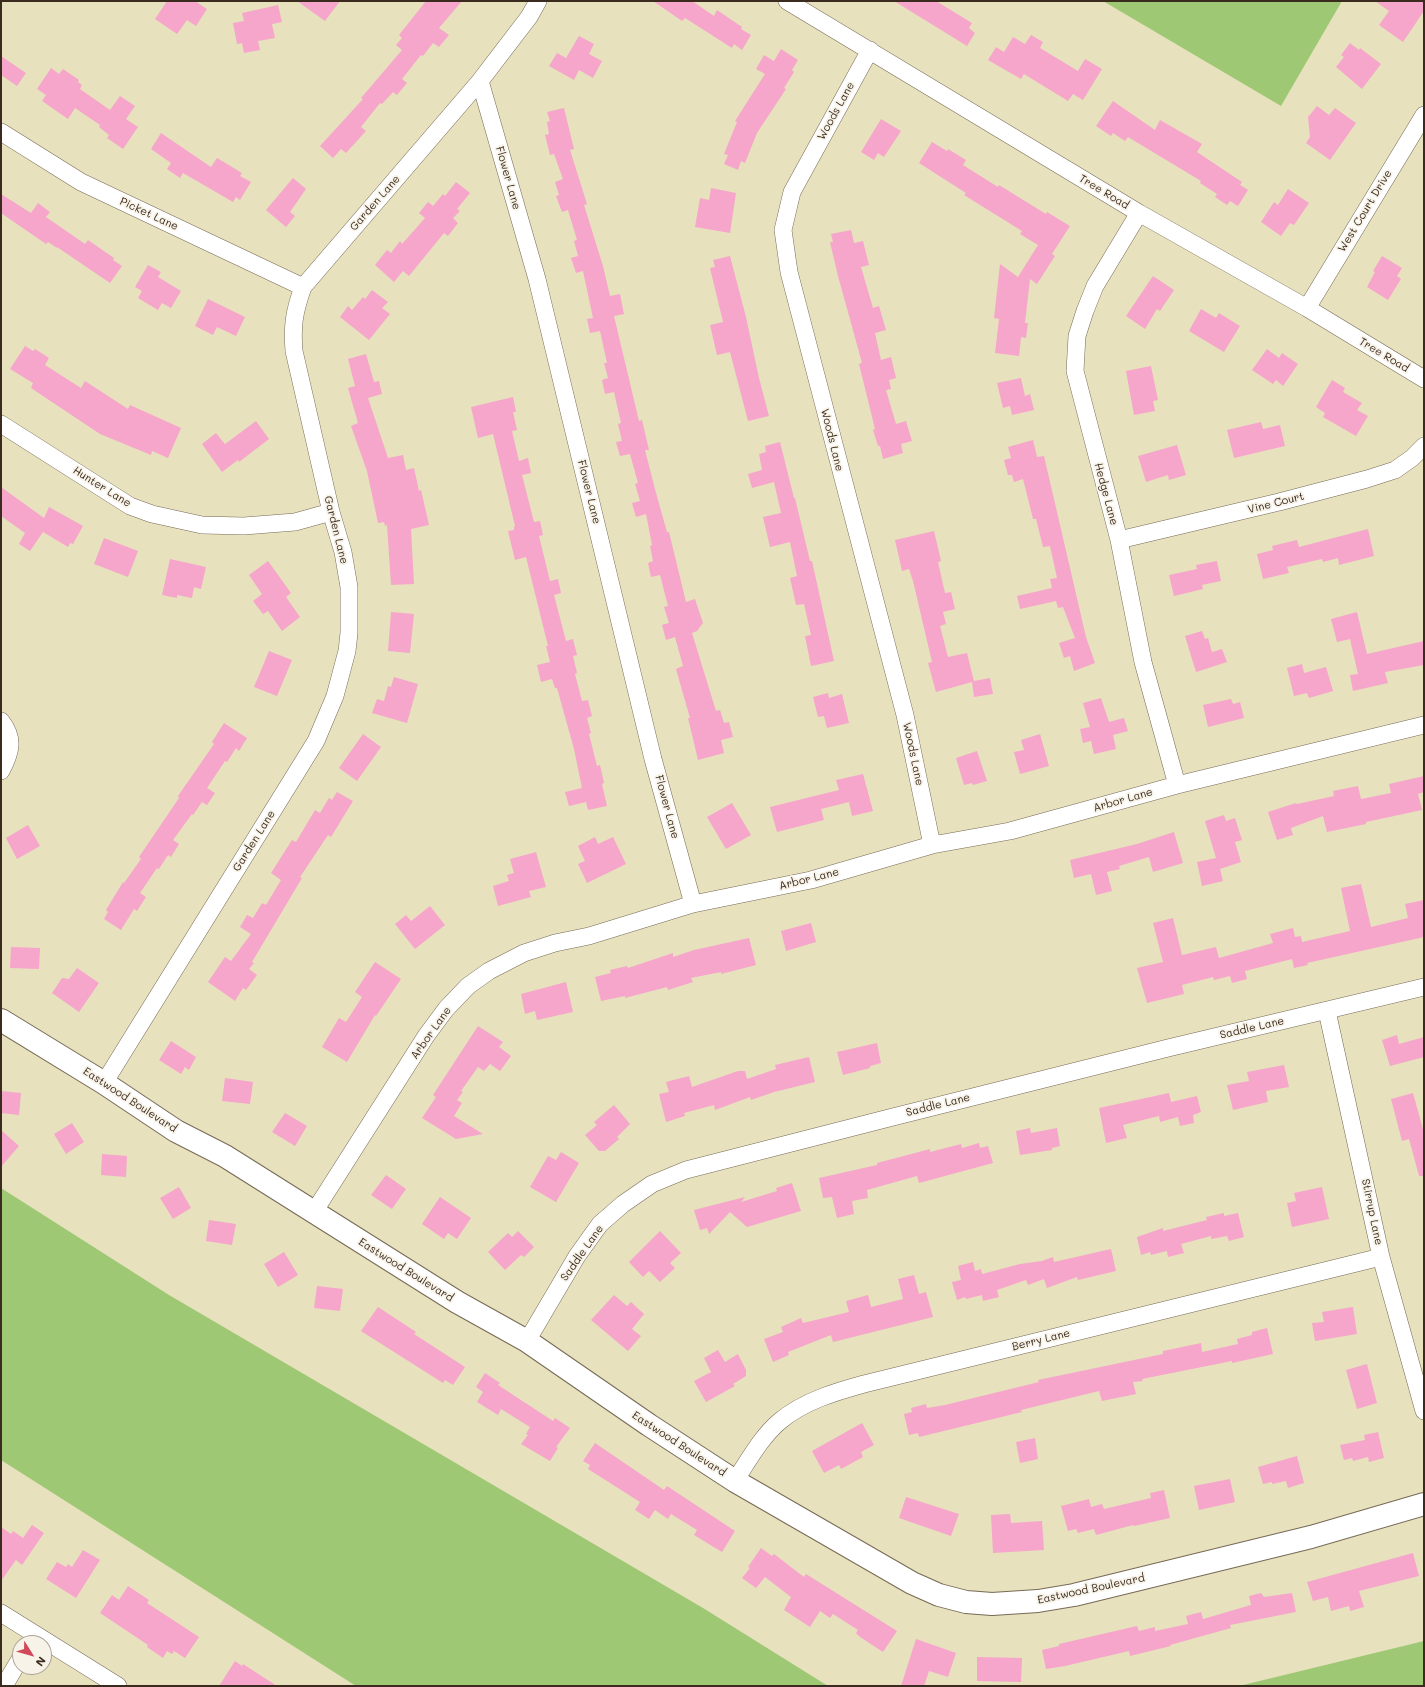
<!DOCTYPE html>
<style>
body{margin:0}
#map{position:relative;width:1425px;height:1687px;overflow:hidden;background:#e7e1be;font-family:Mali,sans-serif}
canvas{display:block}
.frame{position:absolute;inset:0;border:2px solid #3b2a1e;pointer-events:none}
.north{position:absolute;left:12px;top:1635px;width:40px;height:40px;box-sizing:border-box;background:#f7f3e8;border:1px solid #aca397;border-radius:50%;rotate:127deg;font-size:11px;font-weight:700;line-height:16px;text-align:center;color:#3b2a1e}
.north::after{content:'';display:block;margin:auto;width:14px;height:18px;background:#d1495b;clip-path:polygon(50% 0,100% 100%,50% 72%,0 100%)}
</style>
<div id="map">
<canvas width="1425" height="1687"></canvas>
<div class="frame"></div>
<div class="north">N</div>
</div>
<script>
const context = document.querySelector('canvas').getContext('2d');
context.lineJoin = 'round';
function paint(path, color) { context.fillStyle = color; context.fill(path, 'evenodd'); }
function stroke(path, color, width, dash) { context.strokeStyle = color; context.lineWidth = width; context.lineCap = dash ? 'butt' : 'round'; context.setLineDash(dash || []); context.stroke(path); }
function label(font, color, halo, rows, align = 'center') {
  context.font = font + ' Mali,sans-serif'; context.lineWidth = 3.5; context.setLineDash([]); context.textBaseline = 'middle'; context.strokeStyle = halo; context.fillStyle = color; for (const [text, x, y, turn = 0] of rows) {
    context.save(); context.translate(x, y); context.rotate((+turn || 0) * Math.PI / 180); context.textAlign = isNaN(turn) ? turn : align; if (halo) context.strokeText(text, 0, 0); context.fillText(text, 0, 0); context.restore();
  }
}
const green = new Path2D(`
 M1103 1H1342L1281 106Z
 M1 1188 169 1295 703 1608 828 1686H356L1 1460Z
 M1424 1641V1686H1239Z`);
const building = new Path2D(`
 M167 1H195L207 9 196 26 187 20 177 34 155 19Z
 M297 1H340L325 21Z
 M426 1H462L439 28 449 35 439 47 433 43 423 56 421 55 402 79 407 83 397 95 393 92 382 104 380 103 361 127 366 131 346 153 341 149 333 158 320 146 363 99 361 98 402 50 396 45 402 38 399 35Z
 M653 1H692L714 16 717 10 742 27 741 29 751 35 742 50 734 44 732 48 685 18 682 21Z
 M894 1H936L972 23 969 28 975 33 967 46Z
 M1375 1H1424V11L1403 42 1379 25 1389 11Z
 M278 5 282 22 272 24 275 38 258 41 260 50 244 53 242 43 237 44 233 23 244 21 242 13Z
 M1031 35 1043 42 1040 48 1078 71 1085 59 1102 69 1083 100 1073 94 1068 101 1024 74 1021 79 988 60 996 47 1004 52 1013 37 1025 44Z
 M579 36 594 44 589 54 602 61 593 78 579 70 574 80 549 66 557 53 566 58Z
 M1350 43 1359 50 1360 48 1381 64 1362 89 1336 67 1344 57 1341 55Z
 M781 49 798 60 792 70 794 72 784 88 786 89 757 133 745 163 741 161 738 170 724 164 728 155 724 154 737 122 735 121 765 74 756 69 764 55 774 61Z
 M1 56 26 73 17 86 1 75Z
 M51 68 59 74 63 69 79 80 78 82 82 85 80 89 110 110 120 96 135 106 126 119 138 127 123 149 107 138 109 135 99 127 100 125 75 108 68 119 42 101 46 95 37 89Z
 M1113 101 1155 130 1160 120 1202 144 1197 152 1242 182 1240 185 1248 190 1238 206 1230 201 1227 205 1215 197 1217 194 1200 183 1201 181 1128 137 1125 141 1113 133 1111 136 1096 126Z
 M1317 106 1329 115 1335 108 1356 123 1330 160 1306 143 1310 137 1308 117Z
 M564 108 574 149 570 150 587 204 584 205 603 266 610 296 620 294 624 314 614 316 639 421 642 420 649 450H645L656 493 667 532H669L686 602 695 599 703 623 697 631 692 633 716 711 720 710 724 723 729 722 733 737 721 740 724 753 698 760 688 718H690L676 669 683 666 675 637 666 640 662 625 669 623 664 607 668 606 660 575 651 577 648 563 653 561 650 546 652 545 646 514 636 517 632 503 640 501 635 484 638 483 630 454 620 456 616 442 622 441 618 424 621 423 614 392 605 394 602 380 608 378 604 363H607L600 331 590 333 587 319 593 318 583 271 576 273 571 258 578 256 574 241 577 240 568 210 562 212 556 196 559 195 555 182 563 179 554 154 550 155 545 135 549 134 547 122 550 121 547 112Z
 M881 119 901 131 884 157 878 153 874 160 861 152Z
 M161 133 211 167 217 158 242 173 240 176 251 182 240 200 236 197 233 202 183 173 180 178 167 169 171 163 151 149Z
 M932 142 947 151 948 149 966 160 963 165 998 187 999 185 1046 214 1047 212 1070 226 1052 254 1055 256 1037 284 1030 279 1025 323H1028L1026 338 1021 337 1019 356 995 353 999 319 994 318 1000 264 1018 277 1038 245 1020 234 1022 231 964 195 966 193 919 163Z
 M293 178 306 189 290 212 295 216 286 227 266 210Z
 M456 182 470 193 457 209 460 211 453 218 458 223 448 236 444 233 409 276 403 271 394 282 375 265 387 250 391 253 400 241 402 244 425 218 419 213 428 202 433 206 443 194 445 196Z
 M711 188 736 193 730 233 695 227 700 198 709 200Z
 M1288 189 1309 203 1294 225 1290 223 1281 236 1261 222 1274 202 1278 205Z
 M1 194 31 213 38 203 50 212 46 217 85 244 88 240 114 258 113 260 122 266 110 283 57 247V248L48 242 46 244 1 213Z
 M851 230 854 243 863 241 869 265 861 267 873 308 879 306 886 330 875 333 881 360 891 357 896 378 889 380 891 389 886 390 896 424 906 421 912 441 901 444 903 453 883 459 880 446H878L873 430 875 429 859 364 862 363 838 276 830 242H833L831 234Z
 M730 256 746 317 759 378 769 416 748 421 730 352 717 355 710 325 723 322 710 268 715 267 713 260Z
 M1382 256 1402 268 1397 276 1401 279 1388 300 1367 287 1375 272 1373 271Z
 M148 265 161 272 158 277 181 291 171 308 162 303 158 310 138 298 142 291 135 287Z
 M1153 276 1174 290 1160 311 1157 309 1145 329 1126 316Z
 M372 290 388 302 382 308 390 314 369 340 340 317 348 306 352 310 363 297 365 299Z
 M208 299 245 317 236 336 217 327 213 335 195 326Z
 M1201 309 1216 318 1219 313 1240 326 1224 352 1189 331Z
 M25 346 33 351 35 349 49 358 45 365 81 388 85 381 128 409 130 405 181 428 168 458 152 451 151 455 100 434 31 388 33 383 10 369Z
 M1267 349 1279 358 1282 353 1298 364 1283 386 1276 380 1273 384 1252 370Z
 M366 354 374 382 379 381 382 394 368 398 388 458 403 455 406 470 414 468 419 491 421 490 429 525 411 529 414 584 391 585 387 525 385 526 384 522 378 523 367 471 351 426 358 423 348 388 355 386 348 359Z
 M1151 366 1158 400 1153 401 1155 411 1134 415 1126 371Z
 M1021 378 1025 396 1030 394 1034 410 1012 415 1010 406 1003 408 997 383Z
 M1332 380 1345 388 1343 392 1362 403 1357 410 1368 416 1356 436 1323 417 1325 413 1316 407Z
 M513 397 516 412H513L517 430 512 431 519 461 528 458 531 473 522 475 534 522 540 521 543 535 539 536 550 581 558 579 561 593 554 595 566 641 573 639 577 655 573 656 577 673 575 674 582 701 588 700 592 716 587 718 591 733 589 734 597 766 600 765 604 783 602 784 607 806 588 810 586 802 569 806 565 792 582 788 574 749 557 688H555L552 679 541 682 537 665 550 662 546 646H548L526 557 515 560 508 531 514 530V527L515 526 493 434 478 438 471 407Z
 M256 421 269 439 239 462 238 460 222 472 202 444 216 433 225 444Z
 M1261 422 1263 429 1280 425 1285 446 1234 458 1227 430Z
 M1033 440 1037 457 1044 456 1086 637 1095 663 1074 671 1070 656 1064 658 1059 643 1075 638 1063 607 1058 608 1056 601 1020 609 1017 596 1052 588 1050 579 1057 578 1050 546 1043 547 1036 519H1033L1023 479 1014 482 1012 475H1008L1004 460 1011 458 1008 447Z
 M780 442 794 498H795L810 561H812L834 661 811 666 805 636 811 635 804 604 796 605 790 578 797 576 790 542 770 547 763 517 781 513 774 482 752 488 748 474 762 470 759 454 766 452 765 446Z
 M1177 445 1186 475 1169 480 1168 475 1146 482 1138 456Z
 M1 487 44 518 49 507 83 526 73 544 70 543 68 547 43 532 30 551 19 544 25 533 1 516Z
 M1368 529 1374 556 1339 565 1338 558 1323 562 1322 559 1287 567 1289 573 1263 579 1257 554 1273 550 1272 546 1297 540 1299 547Z
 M934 531 941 561 938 562 945 593 951 592 955 609 943 612 946 624 940 626 948 657 967 653 974 681 990 678 993 694 974 697 972 682 936 692 928 663 932 662 913 581 909 569 902 571 895 540Z
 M104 538 138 551 128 577 94 564Z
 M170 559 206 567 201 589 194 587 192 598 177 595V598L162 595Z
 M268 561 291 593 286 597 300 617 282 631 268 611 263 614 253 601 262 594 249 575Z
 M1217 561 1221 581 1202 585 1203 589 1174 596 1169 575 1197 569 1196 565Z
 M391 612 414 614 410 653 388 651Z
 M1357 612 1367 654 1424 641V665L1385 672 1388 683 1353 691 1350 675 1358 674 1350 639 1337 642 1331 619Z
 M1202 631 1205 639 1208 638 1212 652 1222 649 1227 662 1196 672 1185 636Z
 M269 651 292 660 277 696 254 687Z
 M1302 664 1304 673 1326 667 1333 691 1309 698 1307 693 1294 696 1287 668Z
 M394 677 418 684 407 723 372 713 377 699 384 701 388 686 391 687Z
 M828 693 829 698 842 694 849 723 827 728 824 716 818 717 813 697Z
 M1101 698 1109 722 1124 718 1128 731 1113 735 1116 749 1094 754 1091 741 1083 743 1080 729 1090 727 1083 703Z
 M1231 699 1233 704 1240 702 1244 718 1208 727 1203 705Z
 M224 723 247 738 239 751 236 748 227 762 225 761 207 788 215 793 207 805 202 802 193 815 192 814 173 840 179 844 171 857 168 855 159 869 157 868 140 893 146 897 137 911 134 909 121 930 104 919 108 912 106 910 123 882 124 883 141 859 139 857 179 798 178 796 214 744 212 742Z
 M363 734 381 747 357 781 339 768Z
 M1040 734 1049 766 1020 774 1014 752 1024 750 1021 740Z
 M977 751 987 781 973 785 972 783 964 785 956 758Z
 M863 774 873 811 852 816 849 802 821 809 824 820 777 832 770 807 839 790 836 780Z
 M1424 776V792L1418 794 1422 810 1366 822V824L1327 832 1323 816 1291 828 1293 835 1277 840 1268 812 1296 803 1297 804 1334 796 1333 791 1358 786 1361 799 1391 793 1389 784Z
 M337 792 353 801 331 837 328 835 300 877 302 878 252 962 254 963 249 969 257 975 246 990 243 988 235 1001 208 982 225 957 231 961 251 934 240 927 247 915 253 918 262 903 266 905 281 880 271 873 292 840 296 842 315 810 320 813 329 798 332 800Z
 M732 803 751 835 726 849 707 817Z
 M1224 815 1226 821 1235 818 1242 840 1235 842 1241 862 1220 869 1223 881 1202 886 1197 862 1216 858 1205 821Z
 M28 825 40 846 17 859 6 838Z
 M1174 832 1183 863 1153 872 1149 857 1119 866 1120 869 1107 872 1112 891 1096 895 1091 874 1074 878 1070 860 1137 844Z
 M595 837 598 844 613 837 626 864 587 883 578 864 585 861 578 846Z
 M536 852 546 887 529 891 531 897 498 906 493 886 509 881 507 875 514 873 510 859Z
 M1361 884 1371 927 1408 918 1405 904 1424 900V937L1307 963 1308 965 1294 968 1292 959 1245 971 1247 979 1232 983 1230 976 1214 980 1213 977 1182 985 1184 994 1147 1003 1137 968 1163 962 1153 923 1173 918 1182 955 1216 947 1219 958 1273 943 1270 934 1293 928 1295 937 1301 936 1302 942 1350 931 1341 888Z
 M430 906 445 925 415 949 395 924 406 915 411 921Z
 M811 923 816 942 786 951 781 931Z
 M749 938 756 965 721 974V972L691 978 693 982 668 990 667 987 625 998V996L601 1001 595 977 611 973 610 970 627 966 628 968 673 953V957L694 950Z
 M11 947 40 948 39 969 10 968Z
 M375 962 401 979 376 1016 375 1015 347 1062 322 1047 339 1018 346 1022 362 997 355 992Z
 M77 968 99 983 79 1012 52 993 62 978 69 979Z
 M566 982 573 1012 537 1020 535 1011 525 1014 521 994Z
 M478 1026 503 1042 499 1047 511 1056 500 1071 490 1064 484 1071 478 1067 461 1091 463 1092 457 1100 462 1103 454 1116 483 1134 456 1139 422 1118 436 1097 433 1095Z
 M1397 1035 1399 1044 1424 1037V1057L1390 1066 1382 1040Z
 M171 1041 196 1057 189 1070 185 1067 181 1074 159 1060Z
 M877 1043 881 1063 870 1066V1068L843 1075 837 1052Z
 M809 1057 815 1082 774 1092 751 1100 750 1097 715 1110 714 1105 684 1113 685 1116 666 1122 659 1094 669 1092 666 1082 689 1076 692 1087 738 1071H745L747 1079 776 1069 775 1065Z
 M1284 1065 1289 1087 1266 1091 1268 1102 1233 1110 1227 1085 1249 1081 1247 1072Z
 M225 1078 253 1082 250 1104 222 1101Z
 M1 1091 21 1093 19 1115 1 1113Z
 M1169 1093 1171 1102 1197 1096 1201 1112 1193 1115 1194 1123 1180 1126 1178 1117 1160 1122 1159 1116 1123 1125 1127 1138 1106 1143 1099 1108Z
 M1413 1093 1424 1133V1176H1419L1409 1139 1402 1141 1391 1099Z
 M614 1105 630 1124 617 1137 619 1139 605 1151H599L585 1135 597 1125 594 1122Z
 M285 1113 307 1126 295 1146 272 1132Z
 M72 1123 84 1142 66 1154 54 1134Z
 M1030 1128 1031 1133 1057 1128 1060 1146 1052 1148V1150L1020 1155 1016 1131Z
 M1 1130 19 1146 1 1167Z
 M979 1143 980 1148 988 1146 993 1163 919 1183 917 1176 867 1190 868 1198 852 1201 854 1214 837 1218 832 1197 823 1198 819 1178 877 1165V1163L930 1149V1152L961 1144 962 1148Z
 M561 1152 579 1163 556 1202 530 1187 548 1156 556 1160Z
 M102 1154 127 1156 126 1177 101 1175Z
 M386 1175 406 1189 392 1209 371 1195Z
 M792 1183 801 1211 747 1227 730 1212 709 1234 707 1228 700 1230 694 1210 745 1197 741 1202 777 1191 776 1188Z
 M179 1187 191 1208 173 1219 160 1198Z
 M1322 1187 1329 1219 1292 1227 1287 1203 1296 1201 1294 1193Z
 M440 1197 471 1218 457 1239 448 1233 444 1239 422 1224Z
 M1224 1213V1216L1238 1213 1244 1237 1229 1241 1227 1236 1211 1239V1236L1181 1244 1184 1253 1168 1257 1167 1251 1151 1255 1150 1252 1141 1255 1137 1237 1163 1228V1231L1207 1220 1206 1217Z
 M209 1220 236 1224 232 1245 206 1241Z
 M518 1231 534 1247 524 1257 521 1255 505 1270 488 1252 508 1233 512 1237Z
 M660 1231 681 1253 670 1263 675 1268 660 1282 649 1271 643 1277 629 1262Z
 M1111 1249 1116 1271 1078 1280 1077 1277 1047 1288 1044 1279 1028 1285 1026 1280 997 1290 999 1297 983 1301 982 1295 966 1299 965 1297 957 1300 952 1282 961 1280 958 1266 973 1262 975 1271 981 1269 982 1274 1020 1264 1042 1261 1053 1257 1054 1262Z
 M284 1252 298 1275 278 1287 264 1264Z
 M914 1275 919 1294 926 1292 933 1317 833 1342 831 1335 788 1352 789 1355 773 1362 764 1339 783 1332 781 1327 801 1318 803 1323 849 1312 846 1301 868 1295 871 1307 903 1299 898 1279Z
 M317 1286 343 1289 340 1311 314 1308Z
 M614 1295 627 1306 631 1302 644 1314 632 1329 641 1336 628 1351 591 1320Z
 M378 1307 416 1332 414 1334 465 1367 453 1385 445 1380 443 1383 361 1331Z
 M1353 1307 1357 1334 1315 1341 1312 1323 1324 1322 1322 1312Z
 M1267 1328 1273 1354 1232 1363V1361L1142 1379 1143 1381 1133 1382 1136 1394 1102 1401 1099 1391 1021 1410 1022 1412 919 1437 918 1433 909 1435 904 1414 912 1412 911 1408 926 1404 927 1408 945 1405 1039 1382 1038 1380 1163 1354V1351L1201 1343 1202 1352 1238 1344 1237 1339 1252 1335V1332Z
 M718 1350 725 1362 738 1354 746 1370V1376L733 1384 735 1386 706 1402 694 1381 711 1372 704 1358Z
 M1367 1364 1377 1403 1357 1409 1346 1370Z
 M485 1373 500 1383 498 1385 553 1421 555 1418 570 1428 556 1447 558 1448 550 1461 521 1444 528 1435 526 1434 530 1427 501 1409 498 1415 477 1402 483 1392 476 1387Z
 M862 1423 874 1445 861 1452 863 1457 841 1469 839 1465 824 1473 812 1451Z
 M1378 1432 1384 1458 1369 1462 1368 1457 1353 1461 1352 1458 1344 1460 1340 1445 1365 1440 1364 1435Z
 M1035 1438 1038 1459 1020 1463 1016 1442Z
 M595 1443 664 1490 667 1486 735 1531 722 1552 694 1535 697 1530 671 1514 668 1519 655 1510 649 1519 635 1510 640 1502 588 1469 590 1465 583 1461Z
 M1297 1456 1304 1483 1288 1488 1286 1481 1272 1484V1482L1263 1484 1258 1467Z
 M1230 1479 1235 1502 1199 1510 1194 1486Z
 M1164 1490 1170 1518 1134 1526 1133 1525 1096 1535 1094 1529 1078 1533 1076 1529 1068 1531 1061 1506 1089 1499 1091 1507 1102 1504 1104 1509 1151 1498 1150 1493Z
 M906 1497 959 1514 951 1536 899 1518Z
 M1010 1514 1011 1523 1042 1521 1044 1550 993 1553 991 1515Z
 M32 1525 44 1533 22 1565 16 1560 1 1581V1527L11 1534 13 1531 23 1538Z
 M761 1548 772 1556 774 1554 804 1577 806 1574 897 1631 883 1652 860 1637 856 1633 858 1630 833 1614 830 1618 820 1611 810 1627 784 1610 791 1597 765 1577 756 1588 742 1578 750 1568 748 1567Z
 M83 1550 100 1560 76 1598 46 1579 57 1562 66 1567 68 1564 72 1567Z
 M1413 1553 1419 1576 1359 1591 1364 1607 1350 1611 1349 1606 1331 1611 1328 1597 1313 1601 1307 1582Z
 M128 1586 149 1600 147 1603 199 1637 185 1658 174 1651 172 1654 167 1651 163 1658 147 1647 148 1645 100 1613 112 1595 119 1600Z
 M1261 1593 1264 1597 1292 1593 1296 1612 1230 1625 1231 1628 1170 1645 1171 1646 1130 1656 1129 1651 1065 1666 1046 1669 1042 1650 1059 1646V1644L1137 1626 1139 1631 1155 1627V1631L1188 1624 1186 1616 1201 1612 1203 1619 1251 1605 1249 1596Z
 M916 1639 956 1653 948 1677 929 1671 924 1686H901Z
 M977 1657 1022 1658 1021 1682 977 1681Z
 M235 1661 242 1666 243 1664 277 1686H219Z`);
const minor = new Path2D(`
 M787 1 1139 213 1307 308 1424 379
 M870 50 792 192 783 230 789 272 905 715 932 845
 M480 81 537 279 653 759 693 904
 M1 132 81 182 303 287
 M1139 213 1095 286 1085 311 1077 336 1075 371 1119 540 1143 662 1177 785
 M1307 308 1424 115
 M1 424 130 506 152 514 202 525 244 526 295 522 331 512
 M1119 540 1279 502 1367 479 1395 470 1412 458 1424 446
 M1 721C15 739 11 752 1 771
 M1327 1011 1381 1257 1424 1411
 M104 1083 316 741 335 696 347 651 349 633V587L343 552 331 512 294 351C292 326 294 312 303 287L480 81 529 17 538 1
 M314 1212 426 1036 446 1009 468 986 489 971 524 953 555 943 589 936 693 904 811 880 932 845 1010 831 1177 785 1424 725
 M527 1341 577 1256 600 1224 623 1204 652 1184 686 1170 889 1118 1168 1048 1424 987
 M735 1481C748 1461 761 1437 780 1421 804 1401 835 1392 864 1384L1381 1257
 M1 1613 118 1686
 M4 1686 20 1659`);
const tertiary = new Path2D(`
 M1 1020 104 1083 176 1131 225 1156 457 1302 527 1341 649 1425 735 1481 912 1583 939 1595 966 1602 992 1604 1038 1601 1074 1595 1311 1537 1424 1504`);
const streetNames = [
 ["Woods Lane",836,111,-61],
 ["Flower Lane",508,178,74],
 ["Tree Road",1104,192,31],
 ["Garden Lane",375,203,-49],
 ["West Court Drive",1365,211,-59],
 ["Picket Lane",149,214,25],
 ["Tree Road",1384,355,31],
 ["Woods Lane",832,440,76],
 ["Hunter Lane",102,487,32],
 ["Flower Lane",589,492,76],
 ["Hedge Lane",1106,494,75],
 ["Vine Court",1276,503,-14],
 ["Garden Lane",336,530,76],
 ["Woods Lane",913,754,78],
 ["Arbor Lane",1123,800,-16],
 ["Flower Lane",667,807,75],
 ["Garden Lane",254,841,-58],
 ["Arbor Lane",809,879,-14],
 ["Saddle Lane",1252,1028,-13],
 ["Arbor Lane",431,1033,-55],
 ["Eastwood Boulevard",130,1100,33],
 ["Saddle Lane",938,1105,-14],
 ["Stirrup Lane",1372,1212,78],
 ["Saddle Lane",582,1253,-55],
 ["Eastwood Boulevard",406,1270,32],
 ["Berry Lane",1041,1340,-14],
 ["Eastwood Boulevard",679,1444,33],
 ["Eastwood Boulevard",1091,1589,-12]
];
paint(green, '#9ec874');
paint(building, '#f6a6ca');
stroke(minor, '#776a56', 18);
stroke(tertiary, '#776a56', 24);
stroke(minor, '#fff', 17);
stroke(tertiary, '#fff', 22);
label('11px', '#3b2a1e', '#f7f3e8', streetNames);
</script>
